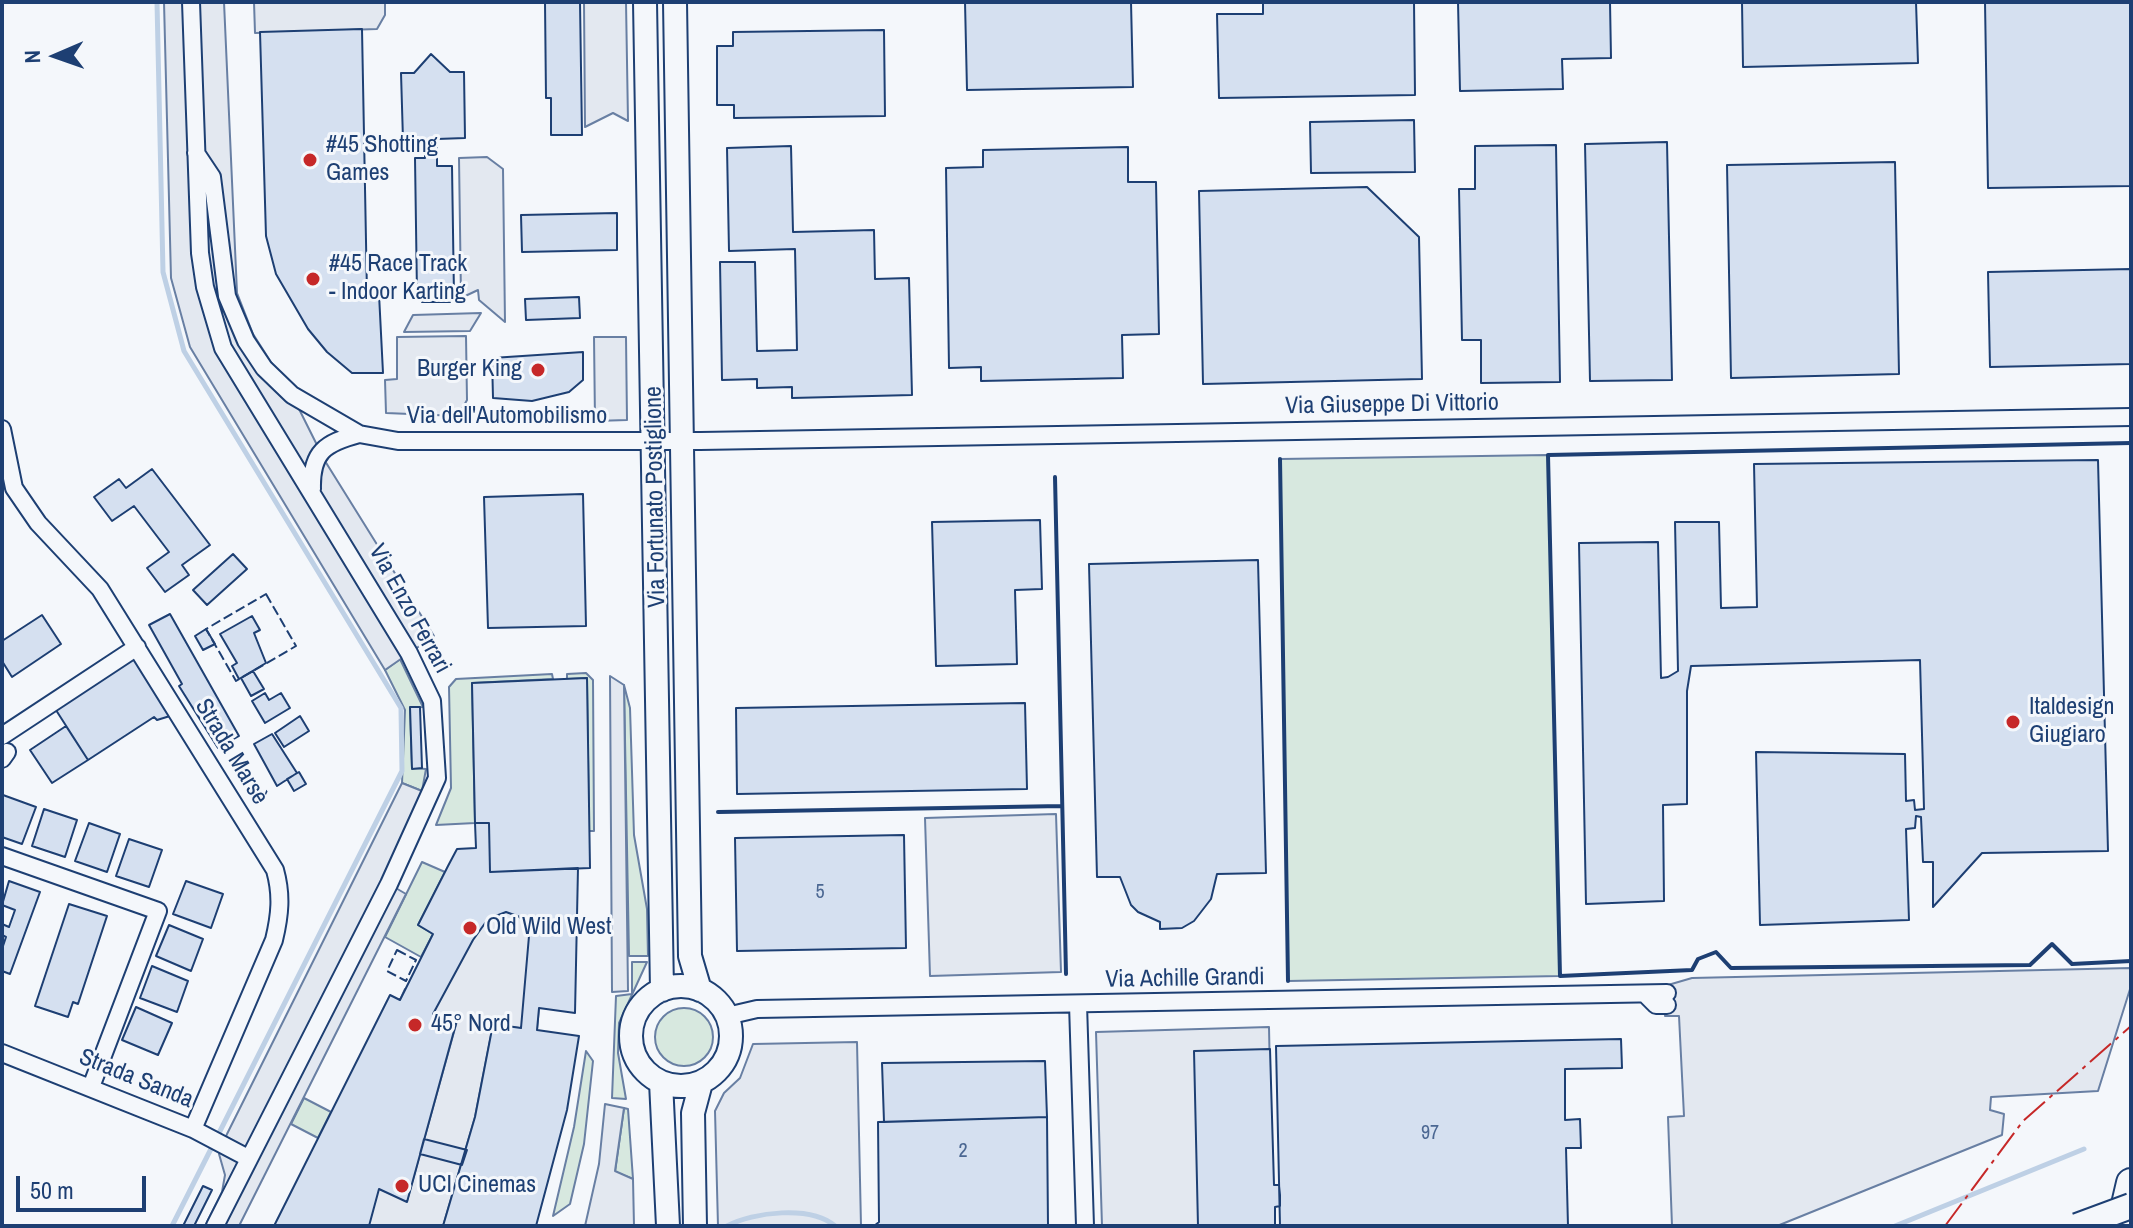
<!DOCTYPE html>
<meta charset="utf-8">
<style>
body{margin:0}
#map{position:relative;width:2133px;height:1228px;overflow:hidden;background:#f4f7fb;font-family:"Archivo Narrow",sans-serif}
canvas{display:block}
.frame{position:absolute;inset:0;border:4px solid #1d3f73;pointer-events:none}
.north{position:absolute;left:16px;top:16px;width:80px;height:80px;-webkit-text-stroke:6px #f4f7fb;paint-order:stroke;rotate:268deg;font-size:22px;font-weight:700;line-height:32px;text-align:center;color:#1d3f73}
.north::after{content:'';display:block;margin:auto;width:28px;height:36px;background:#1d3f73;clip-path:polygon(50% 0,100% 100%,50% 72%,0 100%)}
.scale{position:absolute;left:16px;top:1176px;width:130px;height:36px;box-sizing:border-box;border:4px solid #1d3f73;border-top:0;padding-left:10px;font-size:24px;line-height:28px;white-space:nowrap;color:#1d3f73;-webkit-text-stroke:6px #f4f7fb;paint-order:stroke}
</style>
<div id="map">
<canvas width="2133" height="1228"></canvas>
<div class="frame"></div>
<div class="north">N</div>
<div class="scale">50 m</div>
</div>
<script>
const context = document.querySelector('canvas').getContext('2d');
context.lineJoin = 'round';
function paint(path, color) { context.fillStyle = color; context.fill(path, 'evenodd'); }
function stroke(path, color, width, dash) { context.strokeStyle = color; context.lineWidth = width; context.lineCap = dash ? 'butt' : 'round'; context.setLineDash(dash || []); context.stroke(path); }
function label(font, color, halo, rows, align = 'center') {
  context.font = font + ' "Archivo Narrow",sans-serif'; context.lineWidth = 6; context.setLineDash([]); context.textBaseline = 'middle'; context.strokeStyle = halo; context.fillStyle = color; for (const [text, x, y, turn = 0] of rows) {
    context.save(); context.translate(x, y); context.rotate((+turn || 0) * Math.PI / 180); context.textAlign = isNaN(turn) ? turn : align; if (halo) context.strokeText(text, 0, 0); context.fillText(text, 0, 0); context.restore();
  }
}
const green = new Path2D(`
 M1548 455 1560 976 1288 981 1280 459Z
 M400 659 423 707 410 708 412 768 426 769 422 791 402 783 405 710 385 670Z
 M586 673 593 680 594 831H589L587 678 567 679V674Z
 M552 674 553 679 472 683 475 823 436 825 451 788 449 687 456 679Z
 M624 685 630 708 634 835 647 909 648 956H629Z
 M422 862 445 872 418 925 433 934 421 957 385 937Z
 M632 962H647L619 1023 618 1053 626 1099 612 1098 616 996 632 994Z
 M655 1037a29 29 0 1 1 58 0a29 29 0 1 1-58 0Z
 M586 1051 593 1061 584 1144 570 1204 553 1216 574 1127Z
 M304 1098 331 1112 318 1138 291 1124Z
 M624 1108 628 1109 633 1179 615 1172Z`);
const parking = new Path2D(`
 M164 2H224L237 293 253 334 292 395 325 461 434 636 385 670 190 347 171 278Z
 M254 2H385V15L377 29 255 33Z
 M584 2H626L628 121 613 113 585 127Z
 M487 157 503 169 505 322 479 300 478 290 461 298 459 158Z
 M481 313 470 331 404 332 413 315Z
 M466 336 467 400 458 416 386 413 385 380 397 379V337Z
 M594 337H626L627 420 595 421Z
 M610 676 624 685 628 991 612 992Z
 M402 783 422 791 382 880 406 894 239 1226H205L222 1192 225 1175 219 1154 227 1134Z
 M1056 814 1061 972 930 976 925 818Z
 M500 906 529 922 530 1007 539 1008 537 1030 493 1025 475 1117 443 1226H348L369 1184 407 1201 457 1021 434 1014 431 1018 400 1000 405 989 435 1004 472 932Z
 M2131 968V986L2098 1091 1991 1097 1990 1110 2004 1114 2002 1135 1777 1226H1672L1668 1117 1684 1116 1679 1016H1665L1668 985 1692 978Z
 M1269 1027 1273 1226H1102L1096 1032Z
 M857 1042 861 1226H718L715 1111 724 1093 740 1078 753 1044Z
 M605 1104 624 1108 615 1171 633 1179 634 1226H585L599 1164Z`);
const stream = new Path2D(`
 M157 2 163 272 184 351 401 708 402 771 172 1226
 M727 1226C753 1212 811 1205 835 1226
 M1895 1226 2084 1149`);
const building = new Path2D(`
 M545 2H580L582 135H551V98H546Z
 M965 2H1131L1133 87 967 90Z
 M1263 2H1414L1415 95 1219 98 1217 14H1263Z
 M1458 2H1610L1611 58 1562 59 1563 89 1460 91Z
 M1742 2H1916L1918 63 1743 67Z
 M1985 2H2131V186L1988 188Z
 M362 29 367 294H379L383 373H352L327 352 308 329 276 274 266 236 260 32Z
 M884 30 885 116 734 118V105H717V46H733V32Z
 M431 54 450 72H464L465 138 437 139V151H431V139L403 140 401 73H414Z
 M1414 120 1415 172 1311 173 1310 122Z
 M1667 142 1672 380 1590 381 1585 144Z
 M1556 145 1560 382 1481 383V340H1462L1459 189H1475V146Z
 M791 146 793 232 874 230 875 279 909 278 912 395 792 398V387L757 388V379L722 380 720 262H755L757 351 797 350 795 249 729 251 727 148Z
 M1128 147V182H1156L1159 334 1122 335 1123 378 981 381V367L949 368 946 168 983 167V150Z
 M425 151H437V166H452L454 296H450V302H422V294H417L415 158H425Z
 M1895 162 1899 374 1731 378 1727 165Z
 M1367 187 1419 237 1422 379 1203 384 1199 191Z
 M617 213V250L522 252 521 215Z
 M2131 269V364L1990 367 1988 272Z
 M579 297 580 318 526 320 525 299Z
 M583 352V380L569 392 532 401 493 398 492 358Z
 M2098 460 2108 851 1982 853 1933 907V862H1923L1921 817 1916 816 1915 828 1906 829 1909 920 1760 925 1756 752 1905 754 1906 801 1914 800 1915 810 1924 809 1920 660 1691 666 1687 691V804L1663 805 1664 901 1586 904 1579 543 1658 542 1661 678 1668 677 1678 671 1675 522H1719L1721 608 1757 607 1754 464Z
 M152 469 210 545 182 565 189 575 165 592 147 568 169 552 134 506 112 521 94 497 119 479 126 488Z
 M583 494 586 626 488 628 484 497Z
 M1040 520 1042 589 1015 590 1017 664 936 666 932 522Z
 M233 554 247 569 207 605 193 590Z
 M1258 560 1266 873 1217 874 1211 899 1194 921 1182 928 1160 929V922L1138 912 1131 905 1120 877H1097L1089 564Z
 M170 614 239 736 218 748 179 686 182 684 149 625Z
 M42 615 61 644 12 677 2 661V641Z
 M252 616 260 630 254 633 266 663 239 679 232 666 237 663 220 634Z
 M206 629 215 644 203 650 195 636Z
 M136 654 170 716 157 720 154 717 88 760 54 707Z
 M253 671 264 689 251 696 241 678Z
 M587 678 590 868 490 872 489 823H475L472 683Z
 M265 693 269 700 281 693 290 708 265 723 252 701Z
 M1025 703 1027 789 737 794 736 708Z
 M410 707H420L422 768 412 769Z
 M300 716 309 731 284 747 275 733Z
 M66 726 88 760 52 783 30 750Z
 M272 734 297 773 277 786 254 744Z
 M299 772 306 784 294 791 287 779Z
 M3 795 36 807 22 844 2 837Z
 M44 809 77 820 65 857 32 846Z
 M89 823 120 834 107 872 75 861Z
 M475 823H489L490 872 578 868 575 1013 539 1008 537 1030 579 1036 567 1110 536 1226H443L475 1117 493 1024 521 1028 529 936 520 917 506 912 488 919 473 940 433 1014 457 1020 407 1202 379 1189 369 1226H274L390 995 400 1000 433 934 418 925 448 866 457 849 476 848Z
 M904 835 906 948 737 951 735 838Z
 M129 839 162 850 149 887 116 876Z
 M9 881 40 892 10 974 2 971V949L6 937 2 935V924L9 927 15 910 2 905Z
 M186 881 223 894 211 928 173 914Z
 M69 904 107 916 78 1004 73 1002 68 1017 35 1006Z
 M169 925 203 939 191 971 156 956Z
 M152 966 188 981 177 1012 140 998Z
 M136 1007 172 1023 158 1055 122 1040Z
 M1621 1039 1622 1068 1565 1069V1120L1580 1119 1581 1148H1566L1568 1226H1280L1276 1046Z
 M1270 1049 1274 1185H1279L1280 1195V1206L1275 1207V1226H1198L1194 1051Z
 M1045 1061 1047 1117 884 1122 882 1063Z
 M1047 1117 1048 1226H874L879 1222 878 1122Z
 M424 1139 467 1150 462 1165 420 1154Z
 M203 1186 212 1190 194 1226H183Z`);
const street = new Path2D(`
 M191 2 200 253 205 287 223 348 409 653 432 701 437 778 389 884 215 1226
 M196 153 212 177 227 296 246 341 264 368 292 395 359 434 398 441H700L2131 417
 M2 429 14 488 38 523 100 589 275 870C282 895 280 915 274 940L193 1129
 M312 489C311 452 325 443 359 434
 M2 736 137 647
 M2 759 7 752
 M2 856 158 911 91 1087
 M1645 994 1656 1005H1667
 M1078 1004 1085 1226
 M727 1016 757 1009 1667 993
 M2 1053 193 1129 248 1158`);
const secondary = new Path2D(`
 M645 2 662 990
 M675 2 690 956 700 990
 M631 1036a50 50 0 1 1 100 0a50 50 0 1 1-100 0Z
 M661 1082 668 1226
 M695 1226 693 1113 701 1083`);
const highway = new Path2D(`
 M2121 1226 2131 1183`);
const primaryBridge = new Path2D(`
 M2077 1226 2131 1206`);
const fence = new Path2D(`
 M266 594 296 646 236 681 206 629Z
 M397 950 416 960 406 981 387 971Z`);
const wall = new Path2D(`
 M2131 443 1548 455 1560 976 1692 970 1698 959 1716 952 1731 968 2030 965 2052 944 2072 964 2131 961
 M1280 459 1288 981
 M1055 477 1066 974
 M718 812 1062 806`);
const power = new Path2D(`
 M1945 1226 2023 1121 2131 1026`);
const markers = [
 [310,160,8,"#c62828"],
 [313,279,8,"#c62828"],
 [538,370,8,"#c62828"],
 [2013,722,8,"#c62828"],
 [470,928,8,"#c62828"],
 [415,1025,8,"#c62828"],
 [402,1186,8,"#c62828"]
];
const numberNames = [
 ["5",820,893],
 ["97",1430,1134],
 ["2",963,1152]
];
const poiNames = [
 ["#45 Shotting",326,146],
 ["Games",326,174],
 ["#45 Race Track",329,265],
 ["- Indoor Karting",329,293],
 ["Burger King",522,370,"right"],
 ["Italdesign",2029,708],
 ["Giugiaro",2029,736],
 ["Old Wild West",486,928],
 ["45° Nord",431,1025],
 ["UCI Cinemas",418,1186]
];
const streetNames = [
 ["Via Giuseppe Di Vittorio",1392,405,-1],
 ["Via dell'Automobilismo",507,417],
 ["Via Fortunato Postiglione",656,497,-91],
 ["Via Enzo Ferrari",409,609,61],
 ["Strada Marsè",231,752,59],
 ["Via Achille Grandi",1185,979,-1],
 ["Strada Sanda",136,1079,22]
];
paint(green, '#d7e8df');
stroke(green, '#687fa3', 2);
paint(parking, '#e3e8f0');
stroke(parking, '#687fa3', 2);
stroke(stream, '#bed0e5', 5);
paint(building, '#d5e0f0');
stroke(building, '#1d3f73', 2);
stroke(street, '#1d3f73', 20);
stroke(secondary, '#1d3f73', 26);
stroke(highway, '#1d3f73', 32);
stroke(street, '#f4f7fb', 16);
stroke(secondary, '#f4f7fb', 22);
stroke(highway, '#f4f7fb', 28);
stroke(primaryBridge, '#1d3f73', 28, []);
stroke(primaryBridge, '#f4f7fb', 24);
stroke(fence, '#1d3f73', 2, [10, 4]);
stroke(wall, '#1d3f73', 4);
stroke(power, '#c62828', 2, [28, 6, 4, 6]);
for (const [x, y, r, color] of markers) { const dot = new Path2D(); dot.arc(x, y, r, 0, 2 * Math.PI); context.fillStyle = color; context.fill(dot); stroke(dot, '#f4f7fb', 3); }
label('20px', '#4b6792', null, numberNames);
label('24px', '#1d3f73', '#f4f7fb', poiNames, 'left');
label('24px', '#1d3f73', '#f4f7fb', streetNames);
</script>
